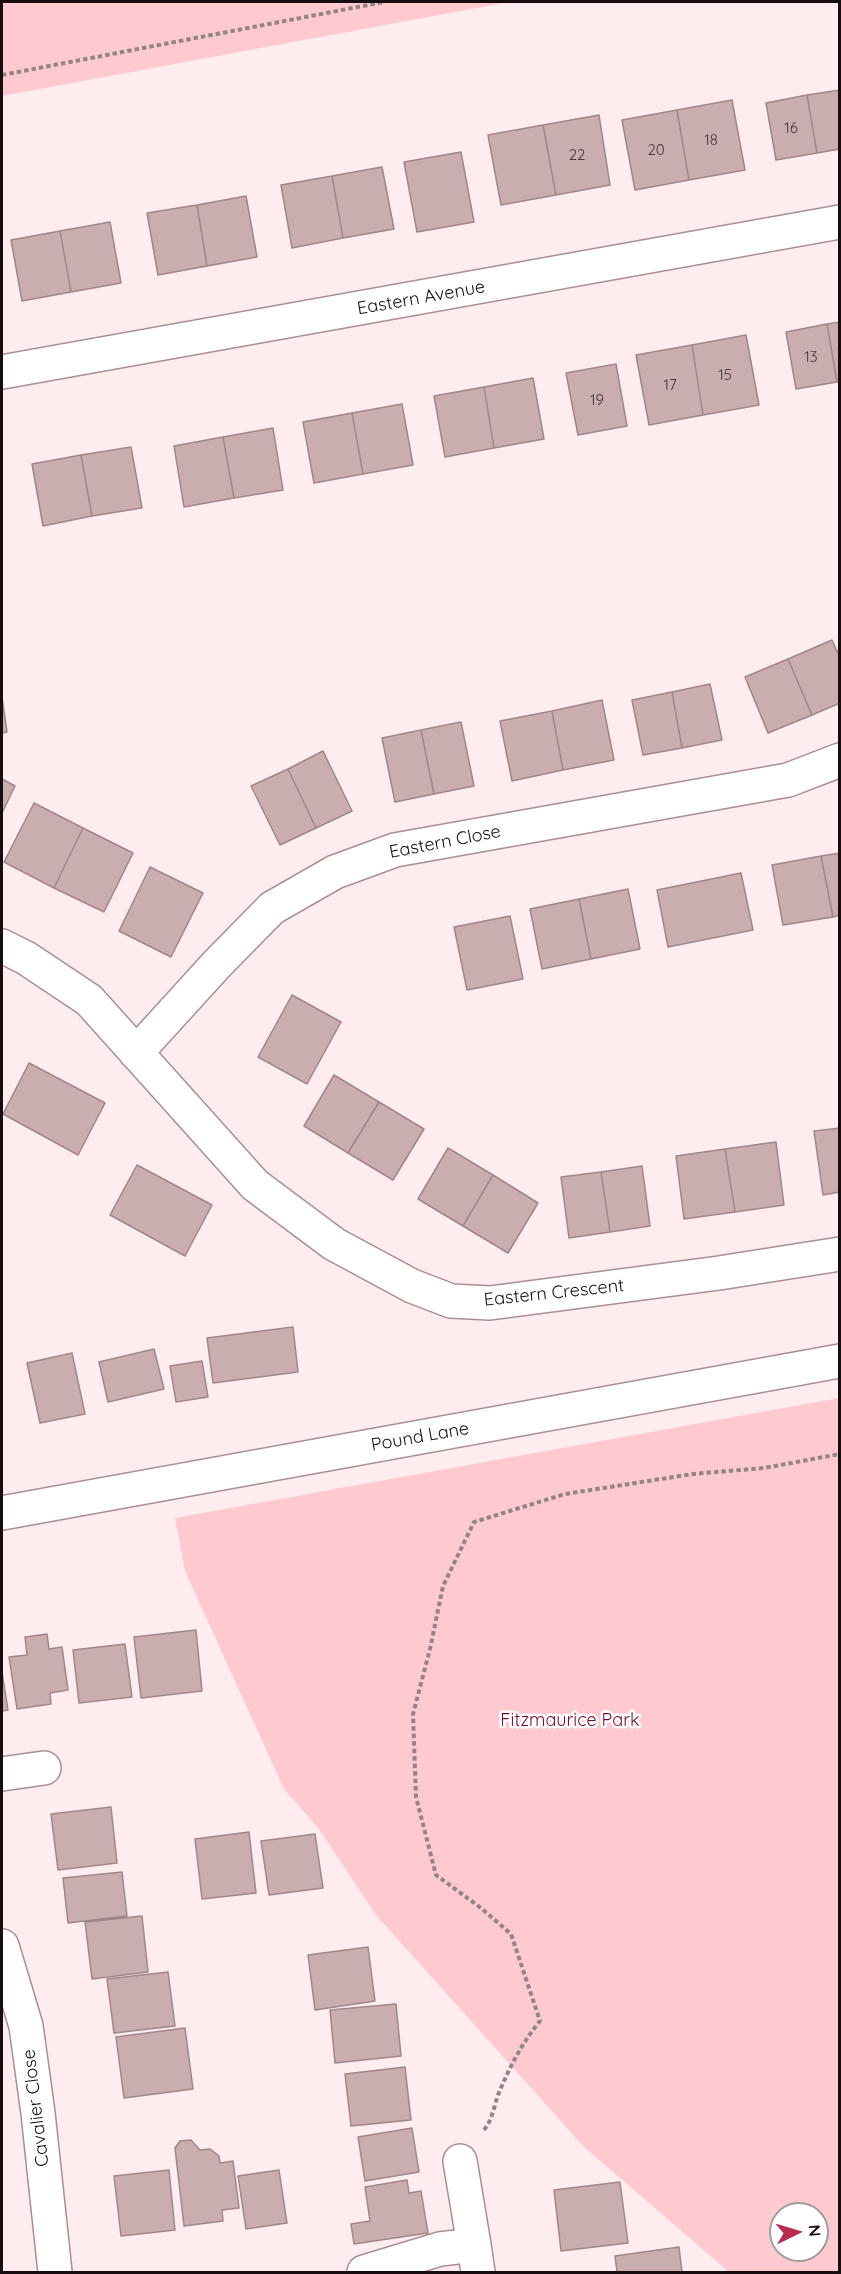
<!DOCTYPE html>
<style>
body{margin:0}
#map{position:relative;width:841px;height:2274px;overflow:hidden;background:#feecee;font-family:Quicksand,sans-serif}
canvas{display:block}
.frame{position:absolute;inset:0;border:3px solid #170d0e;pointer-events:none}
.north{position:absolute;left:769px;top:2202px;width:60px;height:60px;box-sizing:border-box;background:#fff;border:2px solid #a29e9f;border-radius:50%;rotate:85deg;font-size:16px;font-weight:700;line-height:24px;text-align:center;color:#170d0e}
.north::after{content:'';display:block;margin:auto;width:21px;height:27px;background:#ba294f;clip-path:polygon(50% 0,100% 100%,50% 72%,0 100%)}
</style>
<div id="map">
<canvas width="841" height="2274"></canvas>
<div class="frame"></div>
<div class="north">N</div>
</div>
<script>
const context = document.querySelector('canvas').getContext('2d');
context.lineJoin = 'round';
function paint(path, color) { context.fillStyle = color; context.fill(path, 'evenodd'); }
function stroke(path, color, width, dash) { context.strokeStyle = color; context.lineWidth = width; context.lineCap = dash ? 'butt' : 'round'; context.setLineDash(dash || []); context.stroke(path); }
function label(font, color, halo, rows, align = 'center') {
  context.font = font + ' Quicksand,sans-serif'; context.lineWidth = 5; context.setLineDash([]); context.textBaseline = 'middle'; context.strokeStyle = halo; context.fillStyle = color; for (const [text, x, y, turn = 0] of rows) {
    context.save(); context.translate(x, y); context.rotate((+turn || 0) * Math.PI / 180); context.textAlign = isNaN(turn) ? turn : align; if (halo) context.strokeText(text, 0, 0); context.fillText(text, 0, 0); context.restore();
  }
}
const green = new Path2D(`
 M2 2H509L2 96Z
 M839 1398V2272H729L584 2147 376 1915 319 1829 284 1789 185 1571 175 1518ZM781 2214H817V2250H781Z`);
const building = new Path2D(`
 M840 90V149L817 153 807 95Z
 M807 95 817 153 776 160 766 103Z
 M732 100 745 170 689 180 677 110Z
 M677 110 689 180 635 190 622 120Z
 M599 115 610 185 556 195 543 125Z
 M543 125 556 195 501 205 488 135Z
 M461 152 474 222 417 232 404 162Z
 M382 167 394 229 343 238 332 176Z
 M332 176 343 238 292 248 281 185Z
 M246 196 257 257 207 266 197 205Z
 M197 205 207 266 158 275 147 213Z
 M110 222 121 283 71 292 60 231Z
 M60 231 71 292 22 301 11 240Z
 M840 322V381L837 382 827 324Z
 M827 324 837 382 796 389 786 332Z
 M746 335 759 405 703 415 692 345Z
 M692 345 703 415 649 425 636 355Z
 M616 364 627 426 578 435 566 373Z
 M533 378 544 439 494 448 484 387Z
 M484 387 494 448 445 457 434 396Z
 M402 404 413 465 363 474 352 413Z
 M352 413 363 474 314 483 303 422Z
 M273 428 283 490 234 498 223 437Z
 M223 437 234 498 184 507 174 446Z
 M131 447 142 508 92 516 81 455Z
 M81 455 92 516 43 526 32 464Z
 M832 640 840 658V703L812 715 788 659Z
 M788 659 812 715 768 733 745 677Z
 M710 684 722 740 682 748 672 692Z
 M672 692 682 748 643 755 632 700Z
 M2 697 7 732 2 733Z
 M602 700 614 760 563 770 552 711Z
 M552 711 563 770 512 781 500 721Z
 M461 722 474 786 434 794 421 730Z
 M421 730 434 794 395 802 382 738Z
 M323 751 352 811 316 828 288 769Z
 M288 769 316 828 280 845 251 786Z
 M2 779 15 786 2 813Z
 M34 803 83 828 54 888 4 862Z
 M83 828 133 853 104 912 54 888Z
 M840 853V915L833 917 821 856Z
 M821 856 833 917 783 925 772 865Z
 M150 867 203 893 171 957 119 931Z
 M741 873 753 930 668 947 657 890Z
 M628 889 640 949 591 959 579 899Z
 M579 899 591 959 542 969 530 909Z
 M510 916 523 979 467 990 454 927Z
 M292 995 341 1022 307 1084 258 1057Z
 M29 1063 105 1103 78 1155 3 1114Z
 M334 1075 379 1102 348 1153 304 1126Z
 M379 1102 424 1129 393 1180 348 1153Z
 M840 1128V1192L823 1195 814 1131Z
 M776 1142 784 1205 735 1212 725 1149Z
 M448 1148 493 1175 463 1226 418 1199Z
 M725 1149 735 1212 684 1219 676 1156Z
 M137 1165 212 1205 185 1256 110 1215Z
 M642 1166 650 1226 610 1232 601 1172Z
 M601 1172 610 1232 569 1238 561 1177Z
 M493 1175 538 1203 508 1253 463 1226Z
 M293 1327 298 1372 213 1383 207 1338Z
 M154 1349 164 1389 108 1402 99 1362Z
 M72 1353 85 1414 40 1423 27 1363Z
 M202 1361 208 1397 176 1402 170 1366Z
 M196 1630 202 1691 141 1698 134 1637Z
 M47 1634 49 1649 62 1647 68 1690 50 1693 51 1704 17 1709 9 1657 27 1655 25 1637Z
 M125 1644 132 1697 79 1703 73 1650Z
 M2 1672 8 1710 2 1711Z
 M111 1807 117 1863 58 1870 51 1814Z
 M249 1832 256 1893 202 1899 195 1839Z
 M315 1834 323 1888 269 1895 261 1841Z
 M122 1872 127 1916 68 1923 63 1878Z
 M142 1916 148 1972 92 1979 85 1922Z
 M368 1947 375 2001 315 2010 308 1955Z
 M168 1972 175 2026 114 2033 107 1979Z
 M396 2004 401 2056 335 2063 330 2010Z
 M185 2028 193 2089 124 2098 116 2037Z
 M405 2067 411 2120 351 2126 345 2074Z
 M412 2128 419 2172 365 2181 358 2137Z
 M191 2140 200 2150 210 2149 219 2156 220 2163 233 2161 239 2208 222 2210 223 2221 184 2226 175 2148 180 2141Z
 M169 2170 175 2230 121 2236 114 2176Z
 M279 2170 287 2223 246 2229 238 2176Z
 M407 2180 409 2193 421 2191 428 2233 354 2244 351 2224 370 2221 365 2187Z
 M620 2182 628 2243 561 2251 554 2190Z
 M679 2247 682 2272H617L615 2256Z`);
const path = new Path2D(`
 M2 75 384 2
 M484 2130C492 2120 494 2107 498 2095 509 2068 522 2043 540 2021L511 1934 481 1908 436 1875 416 1797 413 1714 430 1649 443 1586 474 1522 565 1494 693 1474 764 1468 840 1454`);
const street = new Path2D(`
 M2 372 840 222
 M2 946 26 958 89 1000 255 1185 334 1244 412 1286 451 1301 490 1303 719 1273 840 1254
 M136 1053 217 964 272 908 335 872 395 850 788 780 840 760
 M2 1513 840 1361
 M2 1774 44 1768
 M2 1946 26 2026 38 2113 55 2272
 M460 2161 474 2245
 M364 2272 440 2249 474 2245 478 2272`);
const numberNames = [
 ["16",791,128],
 ["18",711,140],
 ["20",656,150],
 ["22",577,155],
 ["13",811,357],
 ["15",725,375],
 ["17",670,385],
 ["19",597,400]
];
const streetNames = [
 ["Eastern Avenue",421,298,-10],
 ["Eastern Close",445,842,-11],
 ["Eastern Crescent",554,1293,-6],
 ["Pound Lane",420,1437,-10],
 ["Cavalier Close",36,2108,-97]
];
const parkNames = [
 ["Fitzmaurice Park",570,1721]
];
paint(green, '#fecad0');
paint(building, '#c9adaf');
stroke(building, '#a18689', 1.5);
stroke(street, '#aa8f91', 36);
stroke(path, '#938586', 4, [4.5, 3]);
stroke(street, '#fff', 33);
label('15px', '#443536', null, numberNames);
label('18px', '#170d0e', '#fff', streetNames);
label('18px', '#7a0b2d', '#fff', parkNames);
</script>
